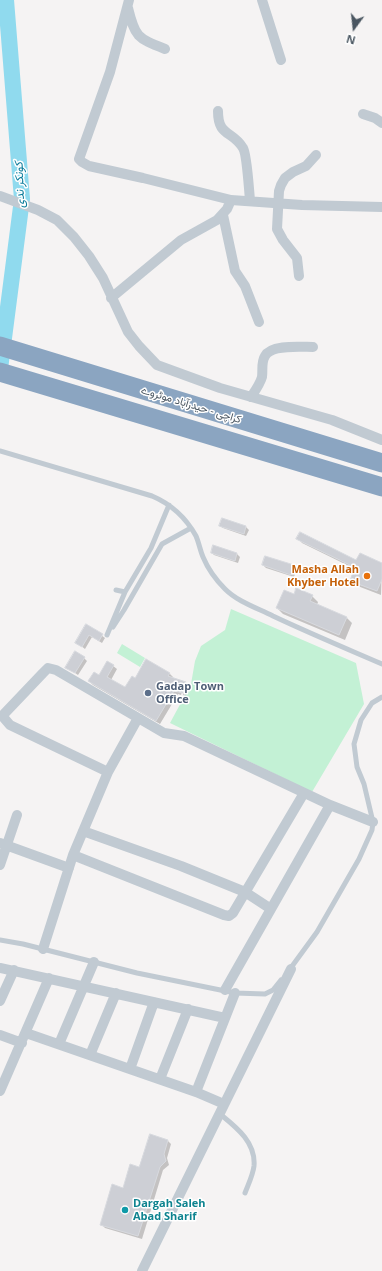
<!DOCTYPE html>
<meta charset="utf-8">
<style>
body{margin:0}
#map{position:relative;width:382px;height:1271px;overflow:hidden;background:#f5f3f3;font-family:"Open Sans",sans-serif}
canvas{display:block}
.north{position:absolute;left:334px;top:8px;width:40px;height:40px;-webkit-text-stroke:3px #fff;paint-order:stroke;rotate:195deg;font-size:11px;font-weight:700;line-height:16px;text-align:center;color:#4a5661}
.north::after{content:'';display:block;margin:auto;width:14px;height:18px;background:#4a5661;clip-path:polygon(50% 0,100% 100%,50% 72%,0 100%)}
</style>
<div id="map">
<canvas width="382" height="1271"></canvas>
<div class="north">N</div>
</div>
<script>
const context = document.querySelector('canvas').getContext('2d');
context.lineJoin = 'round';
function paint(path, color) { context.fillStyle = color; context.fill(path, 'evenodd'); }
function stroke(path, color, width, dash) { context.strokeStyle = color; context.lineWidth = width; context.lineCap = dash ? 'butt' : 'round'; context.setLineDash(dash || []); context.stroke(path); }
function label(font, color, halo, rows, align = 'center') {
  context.font = font + ' "Open Sans",Vazirmatn,sans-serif'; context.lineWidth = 3; context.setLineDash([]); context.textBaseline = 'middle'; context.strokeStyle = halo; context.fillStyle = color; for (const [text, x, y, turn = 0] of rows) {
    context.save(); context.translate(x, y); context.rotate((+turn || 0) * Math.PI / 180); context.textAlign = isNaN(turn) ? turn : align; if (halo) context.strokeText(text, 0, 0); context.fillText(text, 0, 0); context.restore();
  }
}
const green = new Path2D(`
 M231 609 356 663 364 704 312 792 170 723 191 684 195 661 201 646 225 630Z
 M122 644 145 658 140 667 117 653Z`);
const shadow = new Path2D(`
 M220 526 246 527 249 530 246 536 223 528Z
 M298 538 356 561 382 564 381 595 355 585 351 581 354 572 353 568 302 543Z
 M214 546 237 554 240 557 238 563 214 555 212 553Z
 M266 557 294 566 297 569 294 577 266 568 263 565Z
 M294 596H312L318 602 317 605 346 617 352 623 345 640 283 614 277 608Z
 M87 625 105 638 102 643 92 637 85 649 77 643Z
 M84 658 87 661 78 675 66 667Z
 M108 662 117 669 111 680 126 689 136 679 169 673 173 677 172 679 186 684H184L181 695 178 694 160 724 93 685 89 681 100 676Z
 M186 684 189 687 186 696 183 695Z
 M168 1141 171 1144 167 1158 169 1165 163 1170 142 1239 105 1228 101 1224 124 1189 140 1168Z`);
const river = new Path2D(`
 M0 369 22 199 6 0`);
const building = new Path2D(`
 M222 518 246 526 244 534 219 526Z
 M300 532 356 560 360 553 382 563V579L377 591 350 581 353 572 351 570 352 566 296 539Z
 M213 545 237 553 235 561 211 553Z
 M265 556 294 565 291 575 262 565Z
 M296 588 313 595 310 601 347 617 339 635 276 608 284 590 294 594Z
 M86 624 103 634 99 641 89 635 82 647 75 643Z
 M75 651 85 657 75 673 65 668Z
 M146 659 170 673 168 676 186 682 183 693 174 691 156 721 88 681 94 672 99 675 107 661 114 665 107 677 125 687 132 676 135 678Z
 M150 1134 168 1140 164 1154 166 1161 160 1167 138 1236 100 1225 112 1184 123 1188 130 1164 139 1167Z`);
const service = new Path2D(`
 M0 451 152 496C171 504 186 518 196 536 199 543 200 550 203 557 208 569 216 580 225 589 238 602 257 608 273 616 309 633 345 648 382 664
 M116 590 125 592
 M113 627 124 610 162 544 191 528
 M107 635 125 592 151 548 169 505
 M0 940 23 944 137 973 235 993 265 994 273 990 281 980
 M290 969 317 932 359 859 372 830 373 822 364 784 357 767 354 744 361 720 372 703 382 697
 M220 1114C236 1127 256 1142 254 1166 253 1175 248 1185 245 1193`);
const minor = new Path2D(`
 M129 0 110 72 79 159 82 162 89 166 143 178 231 200
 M262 0 281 60
 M128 8C135 37 137 38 165 49
 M218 111C218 137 232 130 243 148 247 154 249 191 250 200
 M363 114 375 118 382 123
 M0 196 38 210 57 220 74 237 89 256 103 278 128 332 139 346 157 365 220 388 332 420 382 440
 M223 215 235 271 245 286 259 322
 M299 276 297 258 283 240 277 229 279 191 281 185 285 178 293 172 306 166 316 155
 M111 298 181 240 217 220 227 209 231 200 302 205 382 207
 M251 397C255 391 260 384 262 377 263 370 261 362 265 356 271 344 301 347 313 347
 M108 772 10 725 4 718V714L43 673 48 668 56 670 164 733 184 736 330 805 373 822
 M83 831 181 866 245 892 271 909
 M0 843 69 868
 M73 855 224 915 229 916 233 913 304 793
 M0 865 17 815
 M43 949 73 855 108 772 138 718
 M0 968 225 1018
 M225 990 330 805
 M0 1001 14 970
 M26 1033 196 1092 224 1104
 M0 1035 22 1043
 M59 1044 94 962
 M90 1055 116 993
 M130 1069 154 1002
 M160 1079 188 1009
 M0 1091 49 978
 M196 1092 235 993
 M142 1271 291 969`);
const motorway = new Path2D(`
 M0 346 382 463
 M0 372 382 487`);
const markers = [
 [367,576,4,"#e8710a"],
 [148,693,4,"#5c6f8a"],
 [125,1210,4,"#0f9aa8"]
];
const streetNames = [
 ["کراچی - حیدرآباد موٹروے",191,405,17]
];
const foodNames = [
 ["Masha Allah",359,570],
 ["Khyber Hotel",359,583]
];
const serviceNames = [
 ["Gadap Town",156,687],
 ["Office",156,700]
];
const cultureNames = [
 ["Dargah Saleh",133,1204],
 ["Abad Sharif",133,1217]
];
const waterNames = [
 ["کونکر ندی",20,185,-92]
];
paint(green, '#c3f1d5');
paint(shadow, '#0003');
stroke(river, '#90daee', 16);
paint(building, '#cdcfd5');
stroke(building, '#d7d9de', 1);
stroke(service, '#c1cad2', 5);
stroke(minor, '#c1cad2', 10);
stroke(motorway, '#8ba5c1', 19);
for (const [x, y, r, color] of markers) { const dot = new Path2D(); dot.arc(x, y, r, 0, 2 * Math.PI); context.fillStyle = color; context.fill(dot); stroke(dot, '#fff', 1.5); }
label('11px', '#4a5661', '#fff', streetNames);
label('bold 11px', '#c56008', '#fff', foodNames, 'right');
label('bold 11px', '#4e5e75', '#fff', serviceNames, 'left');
label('bold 11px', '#0d838f', '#fff', cultureNames, 'left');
label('italic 12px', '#0c7c9b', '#fff', waterNames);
</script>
